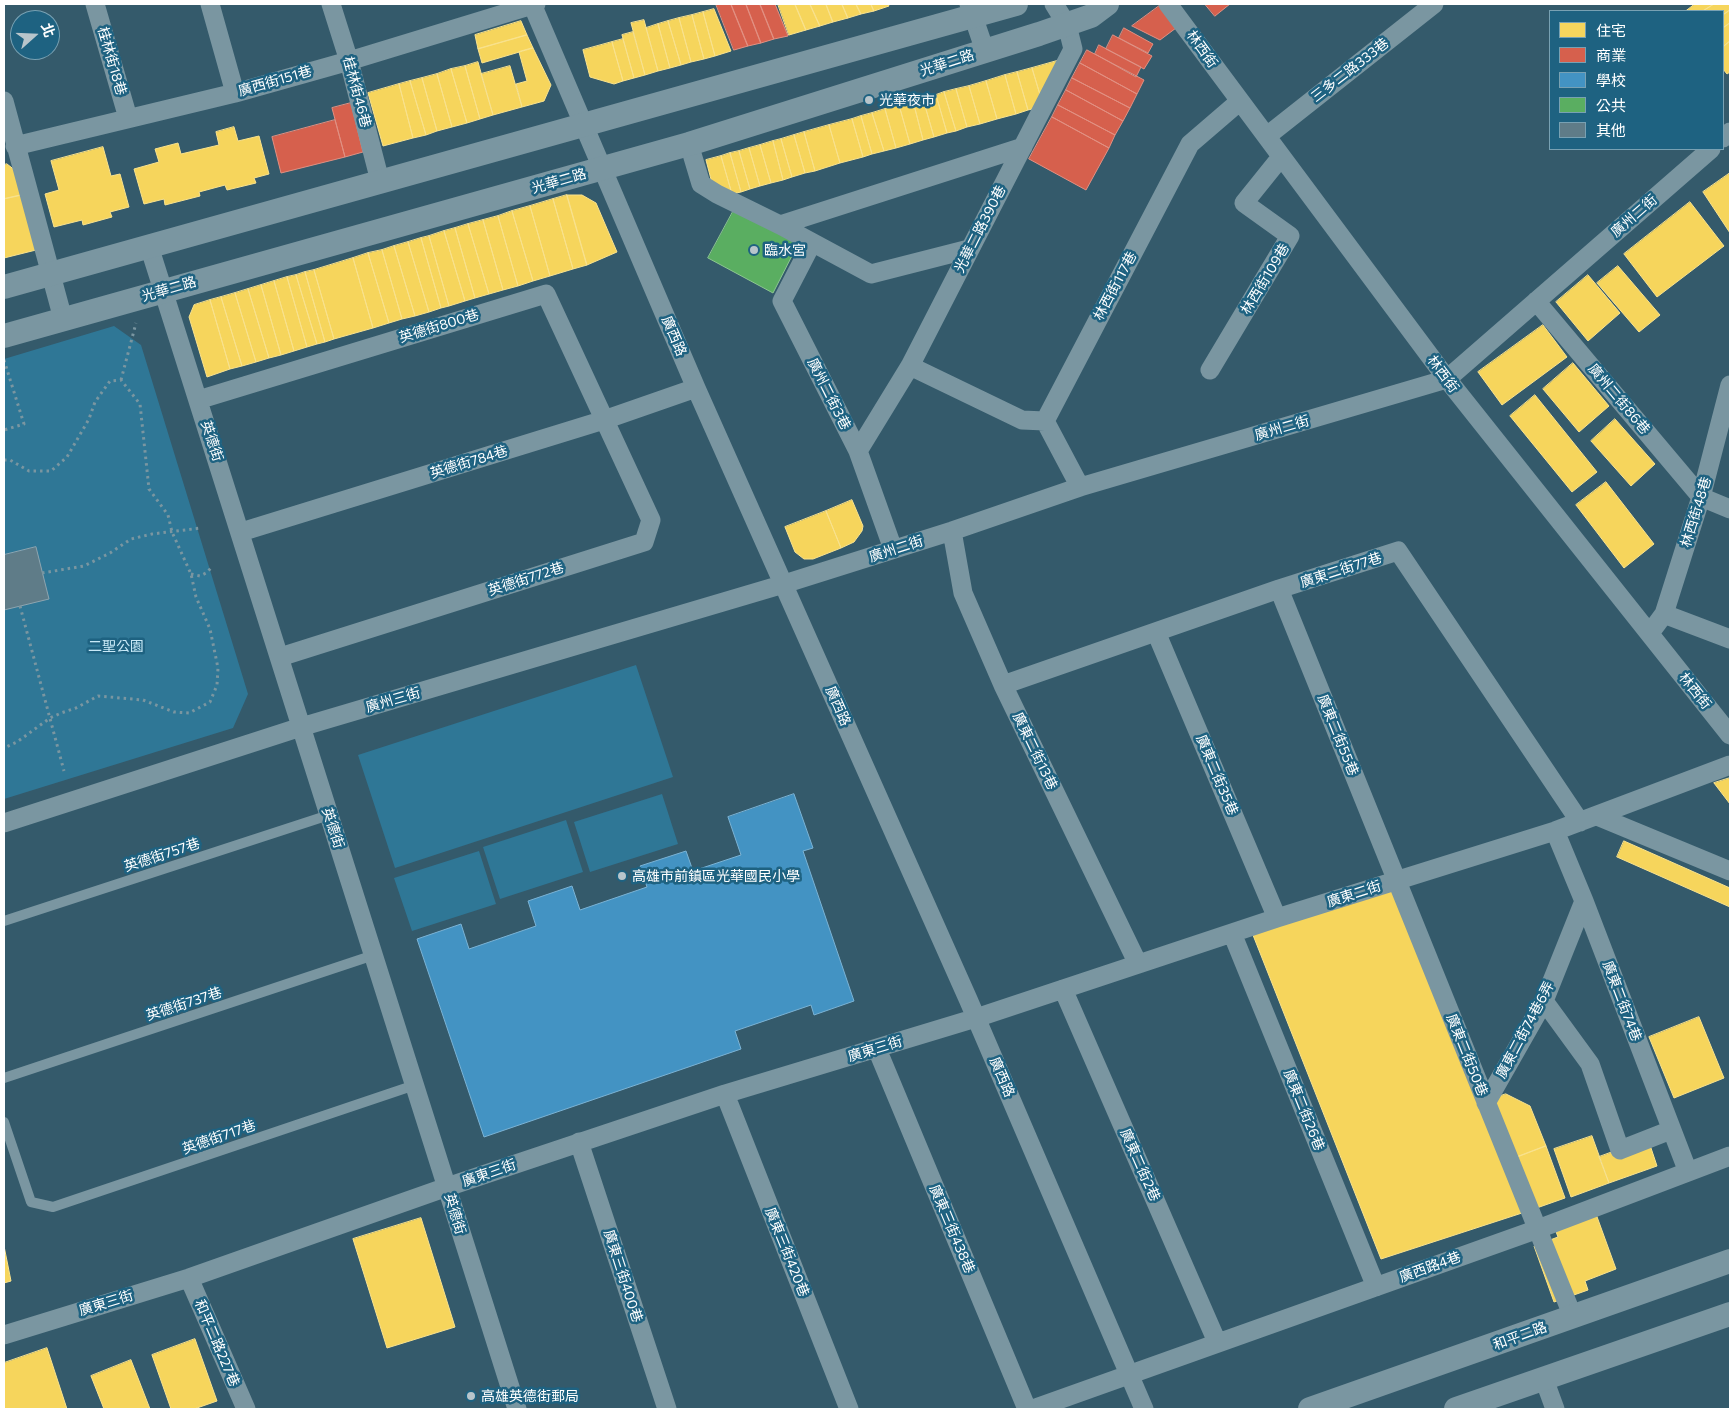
<!DOCTYPE html>
<meta charset="utf-8">
<style>
body{margin:0}
#map{position:relative;width:1734px;height:1413px;overflow:hidden;background:#345a6b;font-family:Commissioner,"Noto Sans TC",sans-serif}
canvas{display:block}
.frame{position:absolute;inset:0;border:5px solid #fff;pointer-events:none}
.legend{position:absolute;left:1549px;top:10px;width:175px;height:140px;box-sizing:border-box;background:#1e6281;border:1px solid #78a1b3;margin:0;padding:6px 9px;list-style:none;font-size:15px;color:#fff}
.legend li{display:flex;align-items:center;gap:10px;height:25px}
.legend b{width:25px;border:1px solid #78a1b3}
.north{position:absolute;left:10px;top:10px;width:50px;height:50px;box-sizing:border-box;background:#1e6281;border:1px solid #78a1b3;border-radius:50%;rotate:70deg;font-size:14px;font-weight:700;line-height:20px;text-align:center;color:#fff}
.north::after{content:'';display:block;margin:auto;width:18px;height:22px;background:#b8c5cb;clip-path:polygon(50% 0,100% 100%,50% 72%,0 100%)}
</style>
<div id="map">
<canvas width="1734" height="1413"></canvas>
<div class="frame"></div>
<ul class="legend">
<li><b style="height:14px;background:#f6d55c"></b>住宅</li>
<li><b style="height:14px;background:#d6604d"></b>商業</li>
<li><b style="height:14px;background:#4393c3"></b>學校</li>
<li><b style="height:14px;background:#5aae61"></b>公共</li>
<li><b style="height:14px;background:#5f7c88"></b>其他</li>
</ul>
<div class="north">北</div>
</div>
<script>
const context = document.querySelector('canvas').getContext('2d');
context.lineJoin = 'round';
function paint(path, color) { context.fillStyle = color; context.fill(path, 'evenodd'); }
function stroke(path, color, width, dash) { context.strokeStyle = color; context.lineWidth = width; context.lineCap = dash ? 'butt' : 'round'; context.setLineDash(dash || []); context.stroke(path); }
function label(font, color, halo, rows, align = 'center') {
  context.font = font + ' Commissioner,"Noto Sans TC",sans-serif'; context.lineWidth = 5; context.setLineDash([]); context.textBaseline = 'middle'; context.strokeStyle = halo; context.fillStyle = color; for (const [text, x, y, turn = 0] of rows) {
    context.save(); context.translate(x, y); context.rotate((+turn || 0) * Math.PI / 180); context.textAlign = isNaN(turn) ? turn : align; if (halo) context.strokeText(text, 0, 0); context.fillText(text, 0, 0); context.restore();
  }
}
const green = new Path2D(`
 M114 326 141 345 248 694 233 728 4 799V359Z
 M636 665 673 777 395 868 358 755Z
 M662 794 678 844 590 872 574 822Z
 M566 820 583 872 500 899 483 847Z
 M479 851 496 904 412 931 394 878Z`);
const homes = new Path2D(`
 M778 4H795L806 30 789 35Z
 M795 4H810L820 26 806 30Z
 M810 4H826L833 22 820 26Z
 M826 4H842L848 18 833 22Z
 M842 4H856L861 14 848 18Z
 M856 4H871L874 11 861 14Z
 M871 4H888L889 6 874 11Z
 M1695 4H1714L1703 11H1686Z
 M1714 4H1730V10L1723 15V11H1703Z
 M714 9 731 51 715 56 703 12Z
 M1730 10V23L1723 28V15Z
 M703 12 715 56 704 59 692 15Z
 M692 15 704 59 691 62 679 18Z
 M679 18 691 62 681 65 668 21Z
 M644 20 658 71 645 75 631 23Z
 M521 21 527 35 478 49 475 35Z
 M668 21 681 65 670 68 658 24Z
 M1730 23V41L1723 47V28Z
 M658 24 670 68 658 71 646 28Z
 M633 32 645 75 634 78 622 35Z
 M527 35 533 48 482 63 478 49Z
 M623 39 634 78 623 81 612 42Z
 M1730 41V72L1727 74 1723 69V47Z
 M612 42 623 81 614 84 590 77 583 50Z
 M533 48 551 85 544 101 522 107 516 84 527 81 519 52Z
 M1060 60 1041 98 1032 68Z
 M478 62 493 115 480 119 465 66Z
 M465 66 480 119 467 123 451 69Z
 M510 66 522 107 493 115 481 74Z
 M1032 68 1041 98 1036 108 1028 110 1017 72Z
 M451 69 467 123 452 127 437 74Z
 M1017 72 1028 110 1016 114 1005 75Z
 M437 74 452 127 437 131 422 78Z
 M1005 75 1016 114 997 119 986 81Z
 M422 78 437 131 426 135 410 81Z
 M410 81 426 135 413 138 399 84Z
 M986 81 997 119 980 124 969 86Z
 M399 84 413 138 383 146 368 93Z
 M969 86 980 124 967 127 956 89Z
 M956 89 967 127 956 131 944 92Z
 M944 92 956 131 947 133 936 95Z
 M936 95 947 133 934 137 923 99Z
 M923 99 934 137 923 140 913 101Z
 M913 101 923 140 910 144 899 105Z
 M899 105 910 144 896 148 885 109Z
 M885 109 896 148 884 151 872 113Z
 M872 113 884 151 872 154 861 116Z
 M861 116 872 154 863 157 852 119Z
 M852 119 863 157 840 163 829 125Z
 M829 125 840 163 815 171 804 132Z
 M234 127 238 141 259 136 269 174 254 178 256 183 227 190 225 185 199 192 200 196 165 205 164 199 144 204 134 169 159 162 155 149 178 143 181 154 219 145 216 132Z
 M804 132 815 171 805 173 794 135Z
 M794 135 805 173 792 177 781 139Z
 M781 139 792 177 783 180 773 141Z
 M773 141 783 180 771 183 760 145Z
 M760 145 771 183 760 186 749 148Z
 M103 147 111 176 120 174 129 207 110 212 112 217 83 225 82 220 54 227 45 194 59 190 51 161Z
 M749 148 760 186 750 189 739 151Z
 M739 151 750 189 741 192 730 153Z
 M730 153 741 192 732 194 721 156Z
 M721 156 732 194 713 187 706 160Z
 M7 164 16 171 22 195 4 199V165Z
 M1730 173V233L1703 192Z
 M22 195 36 250 4 258V199Z
 M567 195 587 265 573 269 553 199Z
 M567 195H582L596 203 617 252 587 265Z
 M553 199 573 269 550 276 530 206Z
 M1690 202 1724 246 1657 297 1624 254Z
 M530 206 550 276 533 281 512 211Z
 M512 211 533 281 518 286 498 216Z
 M498 216 518 286 503 290 483 220Z
 M483 220 503 290 489 294 468 224Z
 M468 224 489 294 475 298 455 228Z
 M455 228 475 298 465 301 444 231Z
 M444 231 465 301 449 306 429 236Z
 M429 236 449 306 441 308 421 238Z
 M421 238 441 308 429 312 408 242Z
 M408 242 429 312 415 316 394 246Z
 M394 246 415 316 402 319 382 250Z
 M382 250 402 319 389 323 368 253Z
 M368 253 389 323 373 328 353 258Z
 M353 258 373 328 334 339 314 270Z
 M1618 266 1660 315 1639 332 1597 283Z
 M314 270 334 339 325 342 305 272Z
 M305 272 325 342 317 344 296 275Z
 M296 275 317 344 307 347 287 277Z
 M1588 275 1620 313 1588 341 1556 302Z
 M287 277 307 347 294 351 274 281Z
 M274 281 294 351 281 355 261 285Z
 M261 285 281 355 269 358 248 289Z
 M248 289 269 358 256 362 235 293Z
 M235 293 256 362 242 366 221 297Z
 M221 297 242 366 230 369 210 300Z
 M210 300 230 369 207 377 189 317 194 305Z
 M1543 325 1567 357 1502 405 1478 372Z
 M1573 363 1609 406 1579 432 1543 389Z
 M1535 395 1597 472 1572 492 1510 416Z
 M1615 419 1655 464 1631 486 1591 441Z
 M1606 482 1654 544 1624 568 1576 505Z
 M852 500 863 526 862 531 854 542 841 548 826 511Z
 M826 511 841 548 813 559H804L795 552 785 527Z
 M1730 778V804L1714 783Z
 M1624 841 1730 888V907L1617 857Z
 M1393 884 1522 1213 1381 1259 1251 930Z
 M1699 1017 1724 1078 1674 1098 1649 1037Z
 M1506 1094 1530 1106 1546 1146 1512 1159 1489 1100Z
 M1592 1136 1609 1183 1571 1197 1554 1149Z
 M1648 1139 1657 1166 1609 1183 1599 1157Z
 M1546 1146 1565 1198 1531 1210 1512 1159Z
 M1596 1214 1616 1269 1585 1281 1588 1290 1554 1302 1534 1246 1558 1237 1555 1229Z
 M421 1218 455 1327 387 1348 353 1239Z
 M4 1246 11 1281 4 1283Z
 M195 1339 217 1401 194 1409H171L152 1355Z
 M47 1348 67 1409H4V1363Z
 M131 1360 150 1409H104L91 1376Z`);
const shops = new Path2D(`
 M716 4H731L748 46 734 50Z
 M731 4H746L761 43 748 46Z
 M746 4H760L774 39 761 43Z
 M760 4H775L788 36 774 39Z
 M1162 4 1180 25 1160 40 1132 26Z
 M1205 4H1230L1215 16Z
 M1124 28 1153 44 1148 53 1119 38Z
 M1113 35 1152 56 1144 69 1106 49Z
 M1099 45 1141 67 1136 77 1095 54Z
 M1087 50 1144 80 1137 94 1080 63Z
 M1080 63 1137 94 1130 108 1072 78Z
 M1072 78 1130 108 1123 121 1066 90Z
 M1066 90 1123 121 1115 135 1058 105Z
 M351 103 363 152 345 157 332 108Z
 M1058 105 1115 135 1109 148 1052 117Z
 M1052 117 1109 148 1086 190 1029 159Z
 M335 120 345 157 281 173 272 137Z`);
const schools = new Path2D(`
 M794 794 813 848 803 851 854 1001 814 1015 811 1005 735 1031 741 1049 484 1137 417 939 461 924 469 949 536 926 528 901 572 886 580 910 647 887 640 866 686 851 693 871 741 855 728 817Z`);
const public = new Path2D(`
 M735 208 799 242 773 293 708 258Z`);
const building = new Path2D(`
 M36 547 49 599 4 610V555Z`);
const path = new Path2D(`
 M4 360 24 424 4 430
 M121 380 136 323
 M4 460H10L29 471H51L67 457 89 419 95 402 110 381 121 380 140 404 149 489 168 515 172 532 191 574 196 597 210 629 218 668 217 685 210 702 189 713 174 712 143 700 98 696 76 708 61 713 50 718 17 742 4 748
 M42 573 84 566 110 553 131 539 152 534 201 528
 M191 574 200 576 206 573 212 567
 M20 606 64 771`);
const service = new Path2D(`
 M4 921 329 815
 M4 1078 374 955
 M4 1122 31 1202 53 1207 415 1085`);
const minor = new Path2D(`
 M95 4 128 118
 M210 4 235 93
 M331 4 349 61 380 181
 M532 4 696 388 968 999 1144 1409
 M969 4 985 51
 M1168 4 1447 379 1730 735
 M4 101 63 319
 M1267 136 1434 4
 M1723 138 1730 132
 M689 144 701 184 717 194 780 225 871 274 969 249
 M15 146 235 93 349 61 536 4
 M780 225 1023 147
 M812 243 782 301 858 451 893 549
 M149 246 517 1409
 M1536 301 1701 497 1730 509
 M910 366 1022 420 1045 421
 M1210 370 1290 236 1244 203 1281 157
 M198 400 546 294 651 520 644 542 280 657
 M858 451 910 366 1073 49 1067 25 1054 4
 M1080 487 1045 421 1190 144 1240 101
 M952 531 963 593 1003 685 1138 964
 M241 532 604 420 696 388
 M1279 589C1378 831 1475 1074 1573 1317
 M1664 614 1730 639
 M1156 632 1277 918
 M1650 633 1664 614 1701 497 1730 385
 M1003 685 1279 589 1398 551 1580 822
 M1597 816 1730 871
 M4 823 301 727 784 584 952 531 1080 487 1447 379 1711 149
 M1555 831 1584 901 1688 1172
 M1232 933 1376 1287
 M1063 989 1217 1342
 M1544 1001 1590 1064 1620 1150 1671 1130
 M877 1049 1027 1409
 M725 1094 849 1409
 M1486 1103 1544 1001 1584 901
 M579 1142 667 1409
 M189 1278 246 1409
 M4 1335 189 1278 447 1187 725 1094 976 1018 1277 918 1555 831 1730 765
 M1544 1379 1555 1409
 M1033 1409 1538 1229 1730 1156`);
const tertiary = new Path2D(`
 M4 287 1016 4
 M4 336 689 144 1039 34 1091 16 1107 4
 M1310 1409 1730 1261
 M1456 1409 1730 1314`);
const markers = [
 [869,100,5,"#b8c5cb"],
 [754,250,5,"#b8c5cb"],
 [622,876,5,"#b8c5cb"],
 [471,1396,5,"#b8c5cb"]
];
const streetNames = [
 ["林西街",1202,49,54],
 ["桂林街18巷",112,61,74],
 ["光華二路",947,63,-18],
 ["三多二路333巷",1350,70,-38],
 ["廣西街151巷",275,81,-16],
 ["桂林街46巷",357,92,75],
 ["光華二路",559,181,-16],
 ["廣州二街",1634,216,-41],
 ["光華二路390巷",980,229,-63],
 ["林西街109巷",1265,279,-59],
 ["林西街117巷",1115,286,-62],
 ["光華二路",169,289,-16],
 ["英德街800巷",439,326,-17],
 ["廣西路",674,336,67],
 ["林西街",1443,374,53],
 ["廣州二街3巷",829,394,63],
 ["廣州二街86巷",1619,399,50],
 ["廣州二街",1282,428,-16],
 ["英德街",212,441,72],
 ["英德街784巷",469,462,-17],
 ["林西街48巷",1696,512,-73],
 ["廣州二街",896,549,-18],
 ["廣東二街77巷",1341,570,-18],
 ["英德街772巷",526,579,-18],
 ["林西街",1695,691,51],
 ["廣州三街",393,700,-16],
 ["廣西路",838,706,66],
 ["廣東二街55巷",1338,735,68],
 ["廣東二街13巷",1035,751,64],
 ["廣東二街35巷",1217,775,67],
 ["英德街",333,828,72],
 ["英德街757巷",162,855,-18],
 ["廣東二街",1354,894,-18],
 ["廣東二街74巷",1622,1001,69],
 ["英德街737巷",184,1004,-18],
 ["廣東二街74巷6弄",1525,1030,-62],
 ["廣東三街",875,1049,-17],
 ["廣東二街50巷",1467,1055,68],
 ["廣西路",1002,1077,67],
 ["廣東二街26巷",1304,1110,68],
 ["英德街717巷",219,1137,-19],
 ["廣東二街2巷",1140,1165,66],
 ["廣東三街",489,1173,-19],
 ["英德街",455,1214,73],
 ["廣東三街438巷",952,1229,67],
 ["廣東三街420巷",787,1252,68],
 ["廣西路4巷",1430,1267,-20],
 ["廣東三街400巷",623,1276,72],
 ["廣東三街",106,1303,-17],
 ["和平二路",1520,1336,-20],
 ["和平二路227巷",217,1343,67]
];
const poiNames = [
 ["光華夜市",879,100],
 ["臨水宮",764,250],
 ["高雄市前鎮區光華國民小學",632,876],
 ["高雄英德街郵局",481,1396]
];
const parkNames = [
 ["二聖公園",116,646]
];
paint(green, '#2f7796');
paint(homes, '#f6d55c');
stroke(homes, '#f9e28d', 1);
paint(shops, '#d6604d');
stroke(shops, '#e29082', 1);
paint(schools, '#4393c3');
stroke(schools, '#7bb3d5', 1);
paint(public, '#5aae61');
stroke(public, '#8cc690', 1);
paint(building, '#5f7c88');
stroke(building, '#8ea5b0', 1);
stroke(path, '#7a96a1', 3, [2.5, 4]);
stroke(service, '#7a96a1', 10);
stroke(minor, '#7a96a1', 19);
stroke(tertiary, '#7a96a1', 24);
for (const [x, y, r, color] of markers) { const dot = new Path2D(); dot.arc(x, y, r, 0, 2 * Math.PI); context.fillStyle = color; context.fill(dot); stroke(dot, '#1e6281', 2); }
label('14px', '#fff', '#1e6281', streetNames);
label('14px', '#fff', '#1e6281', poiNames, 'left');
label('14px', '#c8e9f7', '#1e6281', parkNames);
</script>
